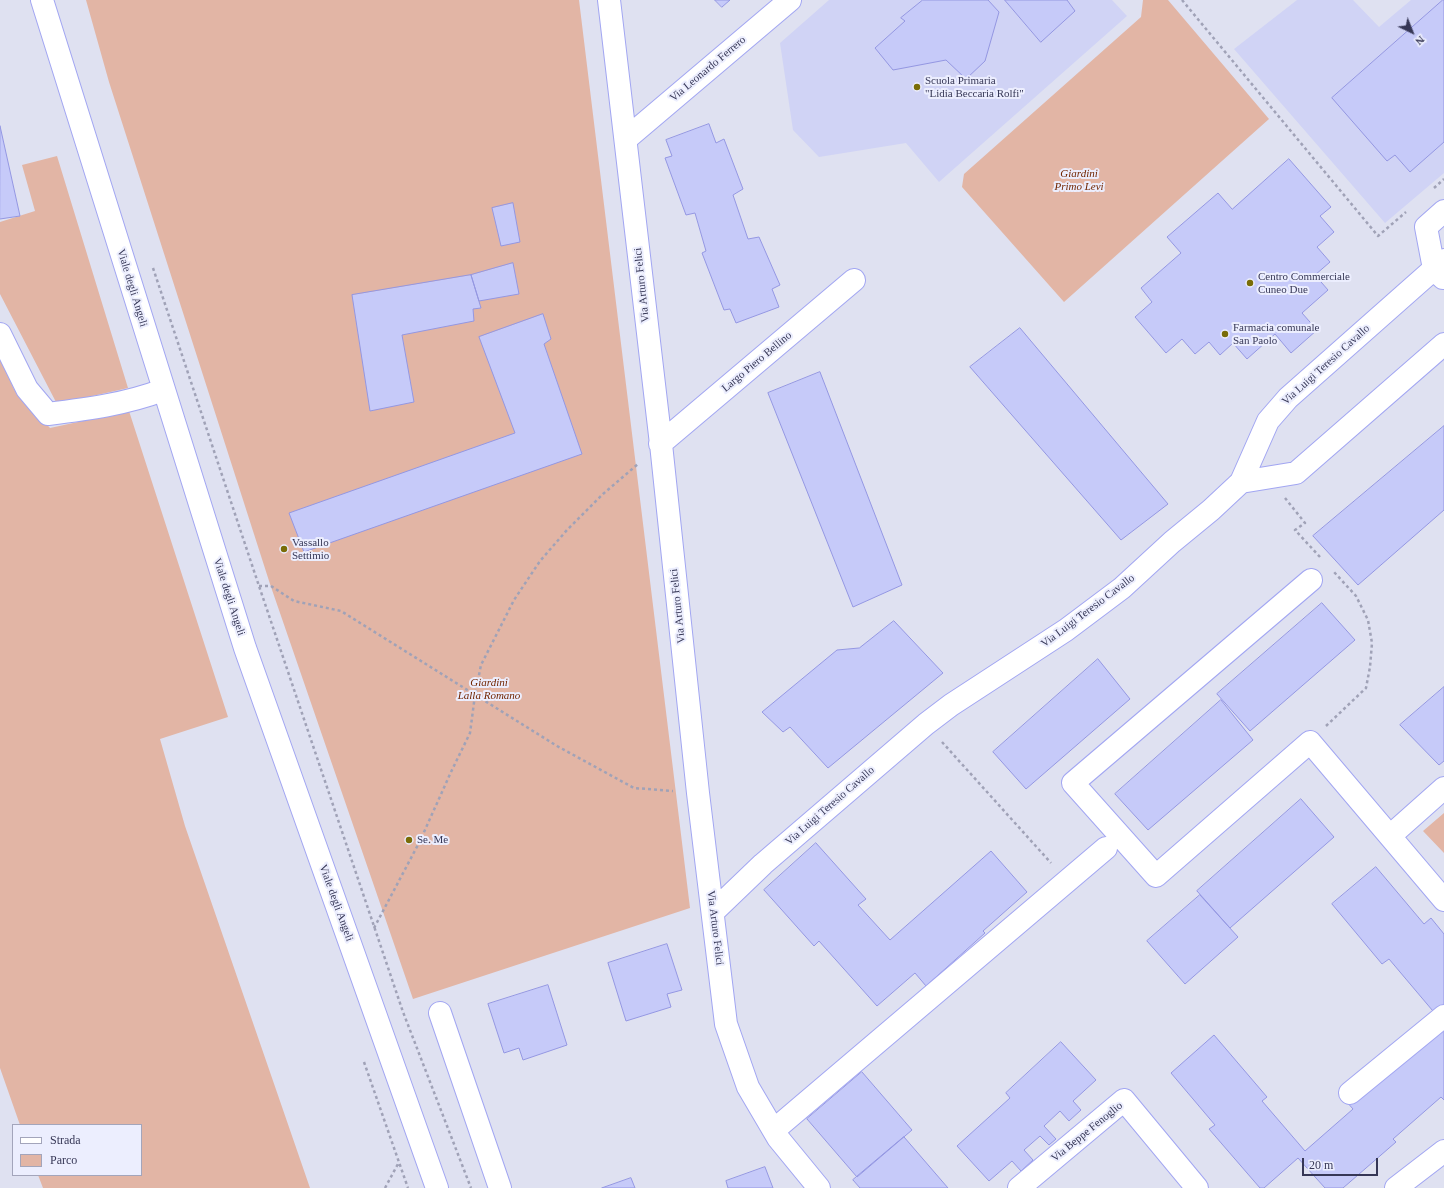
<!DOCTYPE html>
<style>
body{margin:0}
#map{position:relative;width:1444px;height:1188px;overflow:hidden;background:#dfe1f1;font-family:"Times New Roman",serif}
canvas{display:block}
.legend{position:absolute;left:12px;top:1124px;width:130px;height:52px;box-sizing:border-box;background:#eceefe;border:1px solid #a3a5bb;margin:0;padding:5px 7px;list-style:none;font-size:12px;color:#363756}
.legend li{display:flex;align-items:center;gap:8px;height:20px}
.legend b{width:20px;border:1px solid #a3a5bb}
.north{position:absolute;left:1392px;top:12px;width:40px;height:40px;-webkit-text-stroke:3px #eceefe;paint-order:stroke;rotate:137deg;font-size:11px;font-weight:700;line-height:16px;text-align:center;color:#363756}
.north::after{content:'';display:block;margin:auto;width:14px;height:18px;background:#363756;clip-path:polygon(50% 0,100% 100%,50% 72%,0 100%)}
.scale{position:absolute;left:1302px;top:1158px;width:76px;height:18px;box-sizing:border-box;border:2px solid #363756;border-top:0;padding-left:5px;font-size:12px;line-height:14px;white-space:nowrap;color:#363756;-webkit-text-stroke:3px #eceefe;paint-order:stroke}
</style>
<div id="map">
<canvas width="1444" height="1188"></canvas>
<ul class="legend">
<li><b style="height:5px;background:#fff"></b>Strada</li>
<li><b style="height:11px;background:#e2b5a5"></b>Parco</li>
</ul>
<div class="north">N</div>
<div class="scale">20 m</div>
</div>
<script>
const context = document.querySelector('canvas').getContext('2d');
context.lineJoin = 'round';
function paint(path, color) { context.fillStyle = color; context.fill(path, 'evenodd'); }
function stroke(path, color, width, dash) { context.strokeStyle = color; context.lineWidth = width; context.lineCap = dash ? 'butt' : 'round'; context.setLineDash(dash || []); context.stroke(path); }
function label(font, color, halo, rows, align = 'center') {
  context.font = font + ' "Times New Roman",serif'; context.lineWidth = 4; context.setLineDash([]); context.textBaseline = 'middle'; context.strokeStyle = halo; context.fillStyle = color; for (const [text, x, y, turn = 0] of rows) {
    context.save(); context.translate(x, y); context.rotate((+turn || 0) * Math.PI / 180); context.textAlign = isNaN(turn) ? turn : align; if (halo) context.strokeText(text, 0, 0); context.fillText(text, 0, 0); context.restore();
  }
}
const built = new Path2D(`
 M829 0H1112L1127 16 939 182 906 143 819 157 793 130 780 43Z
 M1297 0H1353L1379 27 1411 0H1444V173L1385 223 1234 49Z`);
const green = new Path2D(`
 M86 0H579L690 908 413 999 270 584 109 82Z
 M1143 0H1168L1269 119 1064 302 962 187 964 174 1141 17Z
 M57 156 128 388 57 404 0 294V222L35 211 22 165Z
 M0 358 14 389 50 428 129 411 228 717 160 739 185 826 310 1188H43L38 1175H141V1125H20L0 1068Z
 M1444 813V853L1423 831Z`);
const building = new Path2D(`
 M715 0H730L722 7Z
 M923 0H988L999 12 985 61 966 79 946 60 893 70 875 48 905 21 901 18Z
 M1005 0H1067L1075 11 1041 42Z
 M1443 0H1444V142L1410 172 1395 155 1387 161 1332 98Z
 M709 124 716 143 724 139 743 189 733 195 748 239 759 237 780 285 772 289 779 307 736 323 730 309 724 310 702 253 706 251 695 213 686 215 665 158 672 156 666 140Z
 M0 126 20 216 0 219Z
 M1289 159 1331 207 1320 216 1334 232 1317 247 1330 262 1315 275 1328 290 1302 313 1317 330 1291 353 1275 334 1247 359 1233 343 1220 355 1209 342 1195 354 1182 339 1166 353 1135 317 1152 302 1141 288 1181 253 1167 237 1218 193 1232 209Z
 M513 203 520 242 501 246 492 208Z
 M513 263 519 294 479 301 471 275Z
 M471 275 481 308 473 309 474 321 402 335 414 402 370 411 352 295Z
 M543 314 551 339 544 344 582 454 304 552 289 513 515 433 479 337Z
 M1020 328 1168 504 1121 540 970 367Z
 M820 372 902 585 853 607 768 393Z
 M1444 426V510L1358 585 1313 536Z
 M1322 603 1355 640 1250 731 1217 694Z
 M894 621 943 673 828 768 790 727 783 732 762 712 837 650 859 648Z
 M1098 659 1130 699 1026 789 993 752Z
 M1444 687V761L1439 765 1400 725Z
 M1221 700 1253 740 1148 830 1115 794Z
 M1301 799 1334 837 1230 928 1197 891Z
 M816 843 866 899 858 905 890 940 991 851 1027 892 983 931 985 933 926 986 915 973 877 1006 819 941 814 946 764 890Z
 M1376 867 1424 924 1431 918 1444 934V1012L1438 1017 1389 959 1382 964 1332 904Z
 M1200 895 1238 937 1185 984 1147 941Z
 M667 944 682 990 667 994 671 1007 626 1021 608 963Z
 M548 985 567 1045 523 1060 519 1048 504 1053 488 1004Z
 M1444 1028V1100L1441 1097 1393 1139 1396 1142 1343 1188H1325L1298 1158 1264 1188H1260L1209 1129 1215 1125 1171 1073 1214 1035 1267 1097 1262 1101 1305 1151 1353 1109 1346 1101Z
 M1061 1042 1096 1080 1073 1101 1081 1110 1069 1121 1060 1111 1044 1126 1056 1139 1049 1145 1040 1136 1024 1150 1033 1160 1021 1171 1012 1161 989 1181 957 1146 1010 1098 1006 1093Z
 M862 1072 912 1130 857 1177 807 1119Z
 M904 1137 948 1188H860L853 1180Z
 M765 1167 773 1188H728L726 1181Z
 M631 1178 635 1188H602Z`);
const path = new Path2D(`
 M1182 0 1378 236 1406 212
 M1434 188 1444 179
 M153 268 259 586 403 1012 471 1188
 M1285 498 1305 523 1295 530 1320 557
 M259 586H271L294 601 341 611 557 746 634 788 673 791
 M1326 726 1366 688 1370 667 1372 643 1368 620 1356 596 1334 572
 M942 742 1051 863
 M374 928 420 841 451 772 470 733 475 695 481 665 514 600 540 561 567 530 603 494 638 464
 M364 1062 408 1188
 M385 1188 399 1162`);
const minor = new Path2D(`
 M42 0 245 648 437 1188
 M609 0 661 444 698 793 726 1024 748 1087 778 1138 819 1188
 M626 139 790 0
 M1443 278 1434 269 1426 227 1444 211
 M0 334 27 389 48 414C88 409 126 404 163 390
 M660 444 854 280
 M1241 482 1296 473 1444 344
 M1311 580 1073 783 1156 876 1310 742 1444 900
 M1390 836 1444 788
 M713 912 763 864 926 724 951 705 1066 630 1122 588 1172 542 1211 510 1241 482 1268 421 1288 398 1444 260
 M440 1013 500 1188
 M1350 1093 1444 1016
 M774 1130 1106 848
 M1019 1188 1124 1100 1197 1188
 M1396 1188 1444 1151`);
const markers = [
 [917,87,4,"#796c07"],
 [1250,283,4,"#796c07"],
 [1225,334,4,"#796c07"],
 [284,549,4,"#796c07"],
 [409,840,4,"#796c07"]
];
const streetNames = [
 ["Via Leonardo Ferrero",708,69,-40],
 ["Via Arturo Felici",642,285,-96],
 ["Viale degli Angeli",132,288,73],
 ["Largo Piero Bellino",757,362,-40],
 ["Via Luigi Teresio Cavallo",1326,365,-42],
 ["Viale degli Angeli",229,597,72],
 ["Via Arturo Felici",678,606,-96],
 ["Via Luigi Teresio Cavallo",1088,611,-37],
 ["Via Luigi Teresio Cavallo",830,806,-41],
 ["Viale degli Angeli",336,903,70],
 ["Via Arturo Felici",715,928,83],
 ["Via Beppe Fenoglio",1087,1132,-39]
];
const poiNames = [
 ["Scuola Primaria",925,81],
 ["\"Lidia Beccaria Rolfi\"",925,94],
 ["Centro Commerciale",1258,277],
 ["Cuneo Due",1258,290],
 ["Farmacia comunale",1233,328],
 ["San Paolo",1233,341],
 ["Vassallo",292,543],
 ["Settimio",292,556],
 ["Se. Me",417,840]
];
const parkNames = [
 ["Giardini",1079,174],
 ["Primo Levi",1079,187],
 ["Giardini",489,683],
 ["Lalla Romano",489,696]
];
paint(built, '#d0d3f5');
paint(green, '#e2b5a5');
paint(building, '#c6caf9');
stroke(building, '#9497e2', 1);
stroke(minor, '#a2a6f2', 24);
stroke(path, '#a0a2b7', 2.5, [3, 3]);
stroke(minor, '#fff', 22);
for (const [x, y, r, color] of markers) { const dot = new Path2D(); dot.arc(x, y, r, 0, 2 * Math.PI); context.fillStyle = color; context.fill(dot); stroke(dot, '#eceefe', 1.5); }
label('11px', '#363756', '#eceefe', streetNames);
label('11px', '#363756', '#eceefe', poiNames, 'left');
label('italic 11px', '#712500', '#eceefe', parkNames);
</script>
